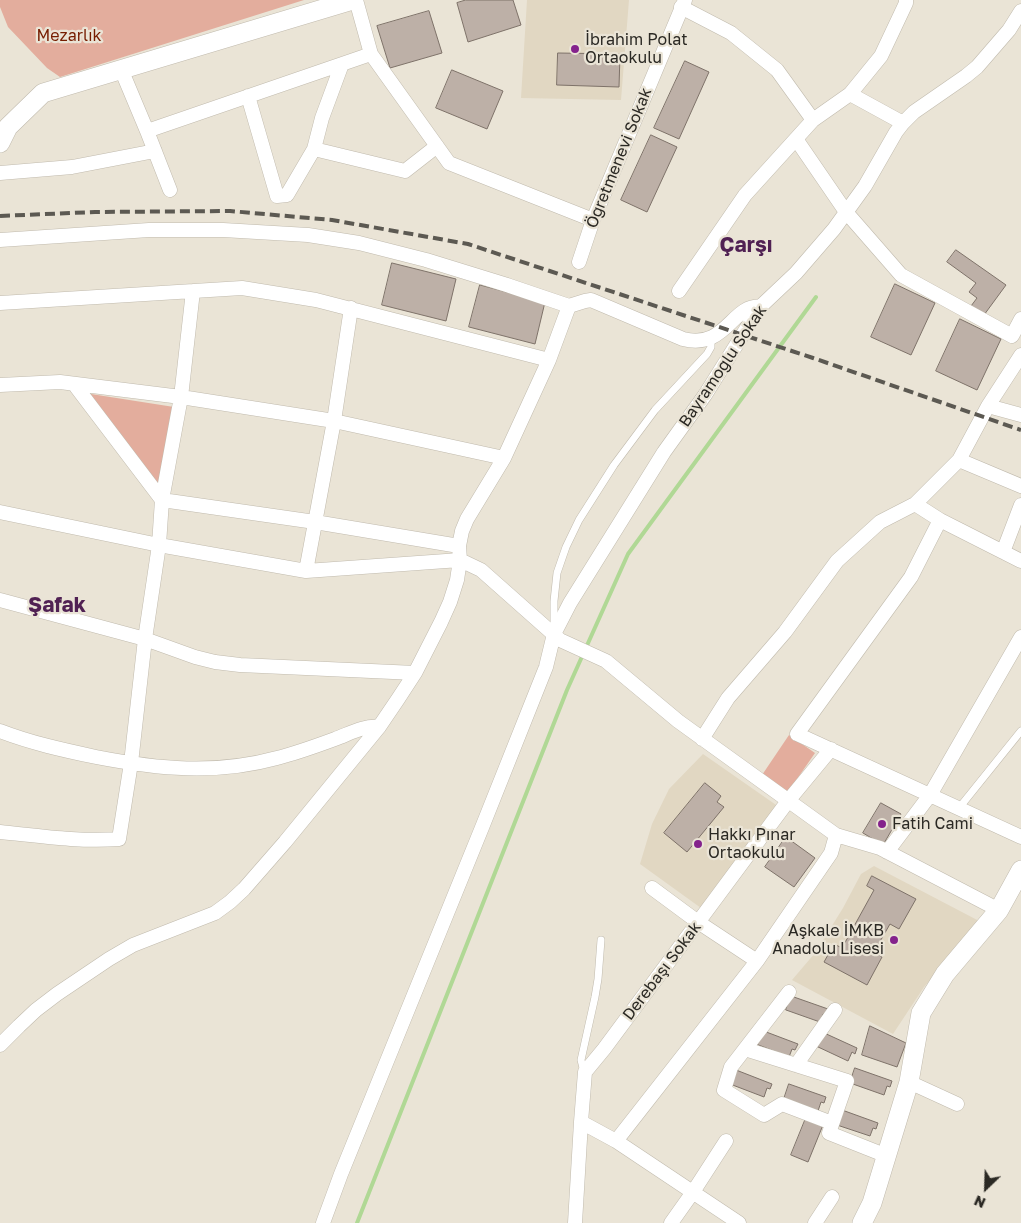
<!DOCTYPE html>
<meta charset="utf-8">
<style>
body{margin:0}
#map{position:relative;width:1021px;height:1223px;overflow:hidden;background:#eae4d6;font-family:"Golos Text",sans-serif}
canvas{display:block}
.north{position:absolute;left:961px;top:1163px;width:50px;height:50px;-webkit-text-stroke:4px #eae4d6;paint-order:stroke;rotate:204deg;font-size:14px;font-weight:700;line-height:20px;text-align:center;color:#2b2924}
.north::after{content:'';display:block;margin:auto;width:18px;height:22px;background:#2b2924;clip-path:polygon(50% 0,100% 100%,50% 72%,0 100%)}
</style>
<div id="map">
<canvas width="1021" height="1223"></canvas>
<div class="north">N</div>
</div>
<script>
const context = document.querySelector('canvas').getContext('2d');
context.lineJoin = 'round';
function paint(path, color) { context.fillStyle = color; context.fill(path, 'evenodd'); }
function stroke(path, color, width, dash) { context.strokeStyle = color; context.lineWidth = width; context.lineCap = dash ? 'butt' : 'round'; context.setLineDash(dash || []); context.stroke(path); }
function label(font, color, halo, rows, align = 'center') {
  context.font = font + ' "Golos Text",sans-serif'; context.lineWidth = 4.5; context.setLineDash([]); context.textBaseline = 'middle'; context.strokeStyle = halo; context.fillStyle = color; for (const [text, x, y, turn = 0] of rows) {
    context.save(); context.translate(x, y); context.rotate((+turn || 0) * Math.PI / 180); context.textAlign = isNaN(turn) ? turn : align; if (halo) context.strokeText(text, 0, 0); context.fillText(text, 0, 0); context.restore();
  }
}
const built = new Path2D(`
 M527 0H629L621 100 521 98Z
 M703 754 779 807 701 908 640 864 652 824 669 789Z
 M874 866 981 922 924 987 893 1034 792 980 815 953 843 908 861 874Z`);
const green = new Path2D(`
 M0 0H304L60 77 47 68 8 27 0 7Z
 M91 394 174 407 160 485 155 486 89 399Z
 M789 735 815 753 788 792 762 775Z`);
const stream = new Path2D(`
 M357 1223 567 690 628 554 816 297`);
const building = new Path2D(`
 M466 0H513L521 25 468 42 457 3Z
 M429 11 442 53 390 68 377 26Z
 M558 53 620 54 619 87 557 85Z
 M685 61 709 72 679 139 654 128Z
 M452 70 503 91 487 129 436 108Z
 M651 135 677 147 647 212 621 200Z
 M956 250 1006 285 984 315 971 306 977 298 969 292 976 283 947 262Z
 M392 263 456 279 446 321 382 305Z
 M895 284 935 303 911 355 871 337Z
 M480 285 545 302 535 344 469 327Z
 M960 319 1001 339 977 390 936 371Z
 M705 783 721 796 717 802 724 807 687 852 664 833Z
 M881 803 901 814 883 845 863 833Z
 M786 837 815 858 794 887 765 867Z
 M872 876 916 899 899 929 890 924 874 952 882 957 867 985 824 962 834 944 842 948 874 890 867 886Z
 M791 996 828 1009 826 1014H823L820 1022 786 1010Z
 M870 1026 906 1043 897 1067 862 1055Z
 M761 1030 798 1044 795 1050 792 1049 789 1057 756 1044Z
 M822 1032 857 1048 855 1054 852 1052 848 1061 816 1046Z
 M855 1068 892 1081 890 1087 887 1086 884 1095 850 1083Z
 M736 1070 772 1084 770 1089 767 1088 764 1097 730 1084Z
 M789 1084 826 1097 824 1103 821 1102 818 1111 784 1099Z
 M842 1110 878 1123 876 1129 873 1128 870 1136 837 1125Z
 M806 1118 823 1125 808 1162 791 1155Z`);
const lane = new Path2D(`
 M554 629V601L557 573 566 547 579 520 614 465 655 410 707 354 711 347V338
 M959 808 1021 731
 M585 1072 583 1068 581 1060 595 997 598 979 601 940`);
const street = new Path2D(`
 M356 0 371 54 449 163 593 220
 M681 7 731 33 777 70 813 120
 M121 69 147 131 170 190
 M850 94 903 123
 M248 96 277 196 287 195 314 149 405 171 437 146
 M147 131 371 54
 M796 139 846 212 901 275 1012 336 1021 319
 M314 149 322 118 342 64
 M0 173 72 167 155 151
 M0 240 149 230H223L308 235 359 243 426 260 507 285 569 306 585 301 591 300 683 339C726 350 732 304 760 307
 M579 262 593 220 685 0
 M679 291 745 195 813 120 850 94 881 56 906 3V0
 M0 303 242 288 316 300 549 360
 M74 384 162 500 315 522 459 546
 M0 385 60 382 181 397 334 421 504 458
 M988 406 1021 415
 M959 460 1021 486
 M915 504 959 460 988 406 1021 355
 M0 512 159 545 306 571 460 560 481 570 560 640 606 661 678 721 836 835 880 848 999 910
 M1003 552 1021 505
 M1021 561 940 520 911 577 797 734 1021 837
 M306 571 334 421 351 308
 M0 600 145 639 195 657 215 662 240 665 415 673
 M0 731C31 743 63 750 96 757 158 769 215 775 277 758 297 753 316 746 335 739 349 734 364 725 379 727
 M702 739 728 698 785 632 837 561 880 522 915 504 940 520
 M0 832C40 836 79 842 119 839L131 763 145 639 159 545 162 500 181 397 193 291
 M887 852 930 795 1021 637
 M652 888 698 922 757 961
 M789 992 731 1067 724 1090 764 1115 782 1104 832 1123
 M0 1045 19 1026 36 1010 57 994 109 959 133 945 215 913 230 902 244 889 285 842 379 727 398 699 415 673 441 622 450 602 457 580 460 560 459 546 462 531 467 519 504 458 549 360 569 306
 M745 1049 847 1081 829 1133 887 1156
 M796 1065 835 1010
 M909 1082 957 1104
 M581 1122 616 1141 739 1223
 M616 1141 757 961 831 853 836 835
 M323 1223 341 1174 483 825 546 667 554 634 570 603 664 452 705 395 760 307 796 273 834 229 865 186 896 132 903 123 914 112 966 76 977 67 1009 30 1021 11
 M575 1223 581 1122 585 1072 604 1049 788 801 831 749
 M671 1223 693 1192 726 1141
 M815 1223 832 1197`);
const secondary = new Path2D(`
 M0 143 8 127 43 93 353 0
 M862 1223 872 1203 909 1082 921 1013 945 974 999 910 1021 870`);
const rail = new Path2D(`
 M0 216 95 212 230 211 332 220 468 244 813 358 1021 430`);
const markers = [
 [575,49,5,"#84228c"],
 [882,824,5,"#84228c"],
 [698,844,5,"#84228c"],
 [894,940,5,"#84228c"]
];
const parkNames = [
 ["Mezarlık",69,36]
];
const poiNames = [
 ["İbrahim Polat",585,40],
 ["Ortaokulu",585,58],
 ["Fatih Cami",892,824],
 ["Hakkı Pınar",708,835],
 ["Ortaokulu",708,853],
 ["Aşkale İMKB",884,931,"right"],
 ["Anadolu Lisesi",884,949,"right"]
];
const streetNames = [
 ["Öğretmenevi Sokak",619,158,-68],
 ["Bayramoğlu Sokak",723,366,-56],
 ["Derebaşı Sokak",662,971,-53]
];
const districtNames = [
 ["Çarşı",746,245],
 ["Şafak",57,605]
];
paint(built, '#e1d7c2');
paint(green, '#e3ad9d');
stroke(stream, '#b0d895', 4);
paint(building, '#bdb0a7');
stroke(building, '#7e7269', 1);
stroke(lane, '#c0baad', 8);
stroke(street, '#c0baad', 15);
stroke(secondary, '#c0baad', 20);
stroke(lane, '#fff', 7);
stroke(street, '#fff', 14);
stroke(secondary, '#fff', 19);
stroke(rail, '#5c5952', 4, [10, 5]);
for (const [x, y, r, color] of markers) { const dot = new Path2D(); dot.arc(x, y, r, 0, 2 * Math.PI); context.fillStyle = color; context.fill(dot); stroke(dot, '#eae4d6', 2); }
label('16px', '#761d00', '#eae4d6', parkNames);
label('16px', '#2b2924', '#eae4d6', poiNames, 'left');
label('16px', '#2b2924', '#eae4d6', streetNames);
label('bold 21px', '#502153', '#eae4d6', districtNames);
</script>
